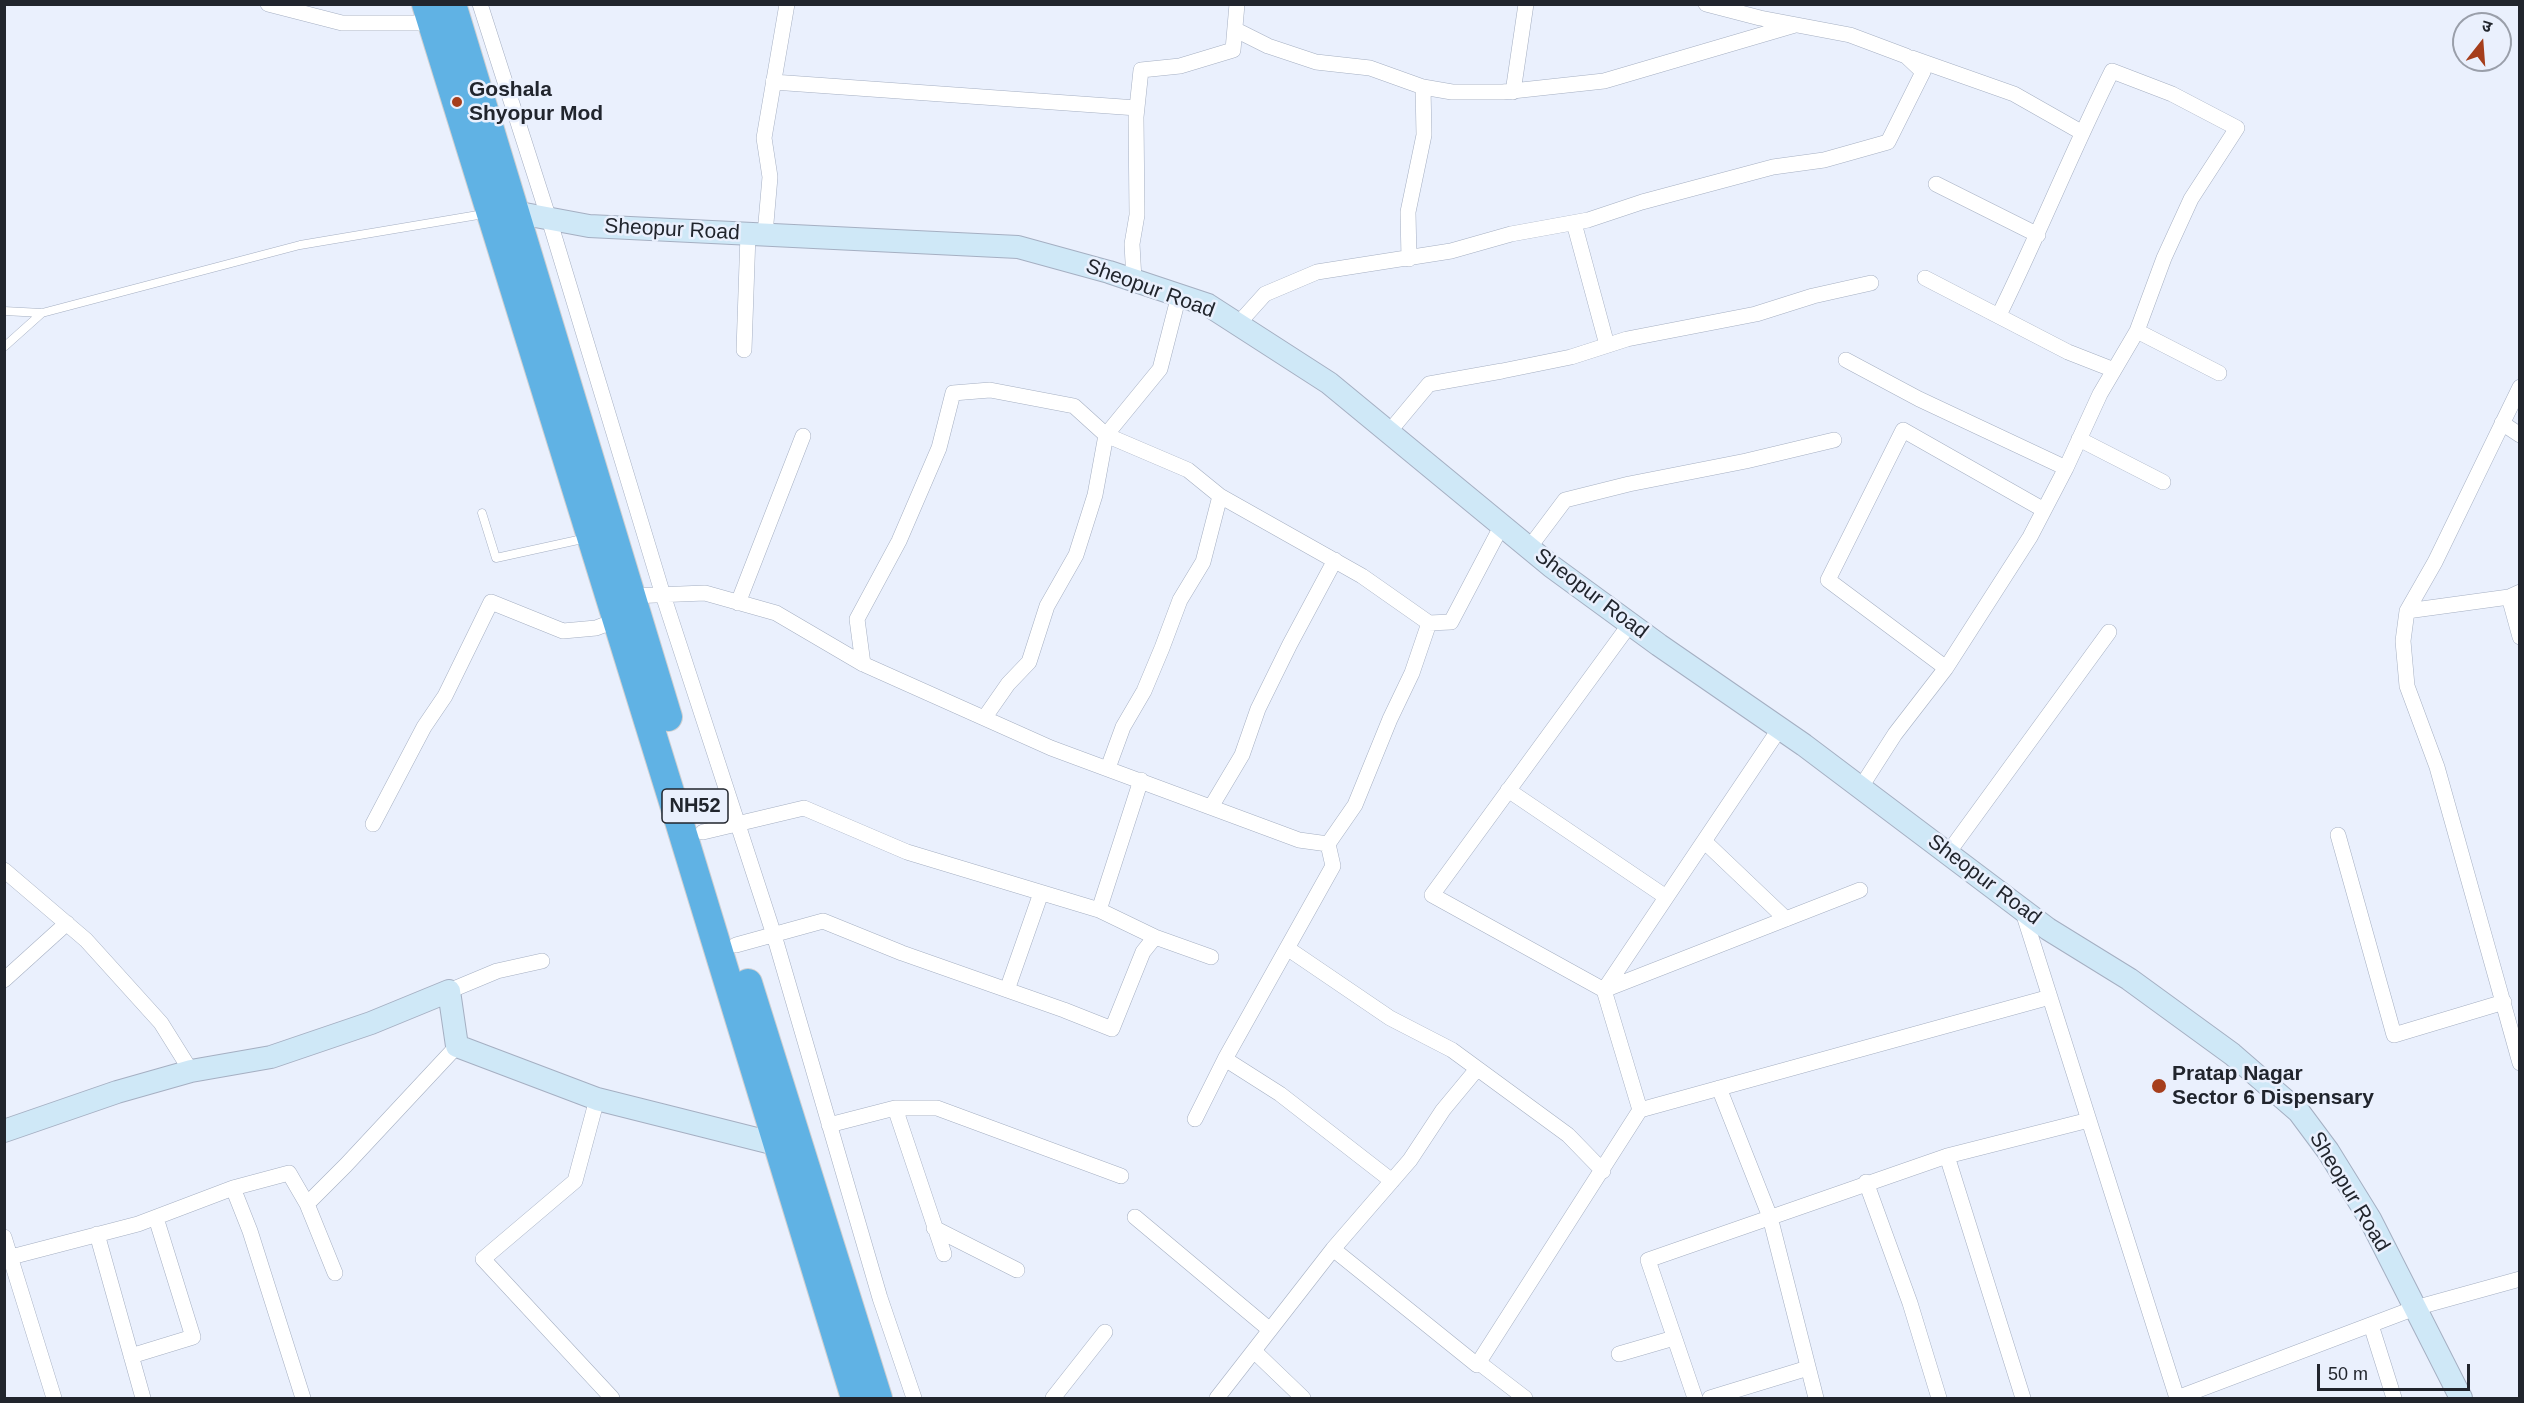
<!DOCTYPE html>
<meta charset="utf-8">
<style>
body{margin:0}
#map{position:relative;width:2524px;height:1403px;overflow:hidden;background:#eaf0fd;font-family:Arial,"Noto Sans Devanagari",sans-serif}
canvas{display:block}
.frame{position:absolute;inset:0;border:6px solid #21252d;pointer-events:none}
.north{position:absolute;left:2452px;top:12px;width:60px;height:60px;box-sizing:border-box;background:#eaf0fd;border:2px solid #9a9faa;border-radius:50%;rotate:17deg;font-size:16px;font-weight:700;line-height:24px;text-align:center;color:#21252d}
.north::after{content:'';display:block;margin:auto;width:21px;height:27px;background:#a63e1c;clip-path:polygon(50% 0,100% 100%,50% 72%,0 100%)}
.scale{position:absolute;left:2317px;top:1364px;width:153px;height:27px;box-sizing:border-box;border:3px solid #21252d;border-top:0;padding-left:8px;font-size:18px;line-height:21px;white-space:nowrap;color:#21252d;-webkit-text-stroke:4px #eaf0fd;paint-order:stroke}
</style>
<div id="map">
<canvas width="2524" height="1403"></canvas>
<div class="frame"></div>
<div class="north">उ</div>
<div class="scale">50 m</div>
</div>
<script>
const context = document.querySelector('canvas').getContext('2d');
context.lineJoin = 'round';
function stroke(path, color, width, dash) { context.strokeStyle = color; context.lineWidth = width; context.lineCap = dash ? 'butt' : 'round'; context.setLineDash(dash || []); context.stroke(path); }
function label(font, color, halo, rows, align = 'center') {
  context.font = font + ' Arial,sans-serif'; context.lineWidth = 5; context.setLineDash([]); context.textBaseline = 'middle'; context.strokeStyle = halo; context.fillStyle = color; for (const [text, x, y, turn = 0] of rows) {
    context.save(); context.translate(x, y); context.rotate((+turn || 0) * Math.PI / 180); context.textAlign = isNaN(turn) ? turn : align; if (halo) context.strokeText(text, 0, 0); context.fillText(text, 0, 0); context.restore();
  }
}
const lane = new Path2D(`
 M4 311 42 313 300 245 484 214
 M4 347 42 313
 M482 513 496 558 587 538`);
const street = new Path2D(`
 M268 4 342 23H433
 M480 4 549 219 663 595 774 935 880 1298 914 1398
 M1236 30 1268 46 1316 62 1370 68 1423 87 1452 92H1503L1604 81 1795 25
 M1912 58 2014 94 2081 132
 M773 82 1137 108
 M1513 92 1526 4
 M1936 184 2038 235
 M1574 223 1607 345
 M765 234 770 177 764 138 787 4
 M1409 259 1408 212 1424 135 1423 87
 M1925 278 2068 352 2114 370
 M1134 280 1132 244 1137 215 1136 117 1141 70 1180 66 1233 50 1237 4
 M1238 324 1265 294 1317 272 1451 251 1511 234 1588 220 1642 202 1773 167 1824 160 1888 142 1923 72 1906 56 1850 35 1760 18 1706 4
 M2137 331 2219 373
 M744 350 748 234
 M1846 360 1919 399 2066 468
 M2520 387 2435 562 2407 611 2403 641 2407 686 2437 767 2520 1063
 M2502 423 2520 435
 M1389 432 1429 384 1502 371 1571 357 1627 339 1756 314 1813 296 1871 283
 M2079 439 2163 482
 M1529 548 1565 500 1629 484 1746 461 1834 440
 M631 596 705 593 776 613 863 664 1051 748 1299 840 1328 844 1355 805 1390 719 1412 673 1429 623 1362 576 1220 496 1188 470 1106 435 1074 406 990 390 953 393 939 448 899 541 857 619 863 664
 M2509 597 2520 637
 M738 603 803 436
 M2407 611 2509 597 2520 592
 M1429 623 1451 622 1502 525
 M1630 624 1432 895 1604 990 1780 728
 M1946 668 1828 580 1903 430 2044 510
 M985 717 1008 684 1029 662 1047 606 1076 555 1095 495 1106 435 1160 369 1179 295
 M1108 768 1123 727 1144 691 1162 648 1180 600 1203 562 1220 496
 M1861 787 1895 734 1946 668 2030 537 2066 468 2100 394 2137 331 2164 258 2191 199 2237 128 2172 94 2112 71C2072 151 2039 234 1999 315
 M1508 790 1666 897
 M1211 807 1242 755 1258 709 1290 644 1335 560
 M373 824 424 727 445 696 491 602 563 631 596 628 617 620
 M703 832 804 808 907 852 1099 910 1155 937
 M2338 835 2394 1035 2504 1002
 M1704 841 1786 919
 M1948 853 2109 632
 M4 870 86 940 161 1023 191 1071
 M2022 909 2177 1398
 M1099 910 1141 780
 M736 945 823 921 902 953 1064 1010 1112 1029 1143 952 1155 937 1211 957
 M1287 948 1390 1018 1452 1050 1568 1135 1603 1171
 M4 980 67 923
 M1007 990 1041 893
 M449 991 497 971 542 961
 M1225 1059 1280 1094 1392 1181
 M1719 1088 1770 1217 1816 1398
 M597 1099 575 1181 483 1259 612 1398
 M895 1108 944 1254
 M1640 1110 1604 990 1860 890
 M1195 1119 1225 1059 1333 866 1328 844
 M829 1125 895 1108H937L1121 1176
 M1947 1156 2023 1398
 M1866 1182 1910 1303 1939 1398
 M233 1188 250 1231 303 1398
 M307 1204 335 1273
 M1135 1217 1270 1330
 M934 1228 1017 1270
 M97 1234 143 1398
 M4 1237 54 1398
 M1333 1249 1410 1160 1443 1110 1477 1069
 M11 1257 138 1224 233 1188 289 1173 307 1204 346 1165 457 1046
 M2371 1325 2394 1398
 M1254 1351 1303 1398
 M1619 1354 1674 1338
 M131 1356 193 1337 156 1218
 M1478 1362 1525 1398
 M1053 1398 1105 1332
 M1217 1398 1333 1249 1477 1365 1640 1110 2050 997
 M1695 1398 1648 1260 1947 1156 2089 1120
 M1710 1398 1808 1368
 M2177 1398 2415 1308 2520 1279`);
const secondary = new Path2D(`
 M502 213 514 212 589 226 1018 247 1109 272 1208 305 1329 383 1551 566 1659 645 1804 745 2048 929 2129 979 2232 1054 2299 1112 2328 1151 2370 1219 2461 1398
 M4 1131 117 1092 191 1071 271 1057 371 1023 449 991 457 1046 597 1099 776 1144`);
const highway = new Path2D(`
 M426 4 671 795 855 1398
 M452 4 668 717
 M748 983 878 1398`);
const markers = [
 [457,102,6,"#a63e1c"],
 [2159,1086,8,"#a63e1c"]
];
const shields = [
 [695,806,66]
];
const shieldNames = [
 ["NH52",695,806]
];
const poiNames = [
 ["Goshala",469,90],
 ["Shyopur Mod",469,114],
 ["Pratap Nagar",2172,1074],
 ["Sector 6 Dispensary",2172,1098]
];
const streetNames = [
 ["Sheopur Road",672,230,3],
 ["Sheopur Road",1150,289,20],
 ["Sheopur Road",1591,594,37],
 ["Sheopur Road",1984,880,37],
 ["Sheopur Road",2349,1192,59]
];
stroke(lane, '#a5afc2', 9);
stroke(street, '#a5afc2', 16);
stroke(secondary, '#a5afc2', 24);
stroke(highway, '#cecfd1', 30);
stroke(lane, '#fff', 8);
stroke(street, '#fff', 15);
stroke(secondary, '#cfe8f7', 22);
stroke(highway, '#60b2e4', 28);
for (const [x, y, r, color] of markers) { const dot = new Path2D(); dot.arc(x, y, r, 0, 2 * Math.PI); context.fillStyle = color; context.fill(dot); stroke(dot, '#eaf0fd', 2); }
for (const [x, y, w] of shields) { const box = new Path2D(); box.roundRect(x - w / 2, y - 17, w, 34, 4.5); context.fillStyle = '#eaf0fd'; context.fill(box); stroke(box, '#21252d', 1.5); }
label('bold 20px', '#21252d', null, shieldNames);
label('bold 21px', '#21252d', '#eaf0fd', poiNames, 'left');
label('21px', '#21252d', '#eaf0fd', streetNames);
</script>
